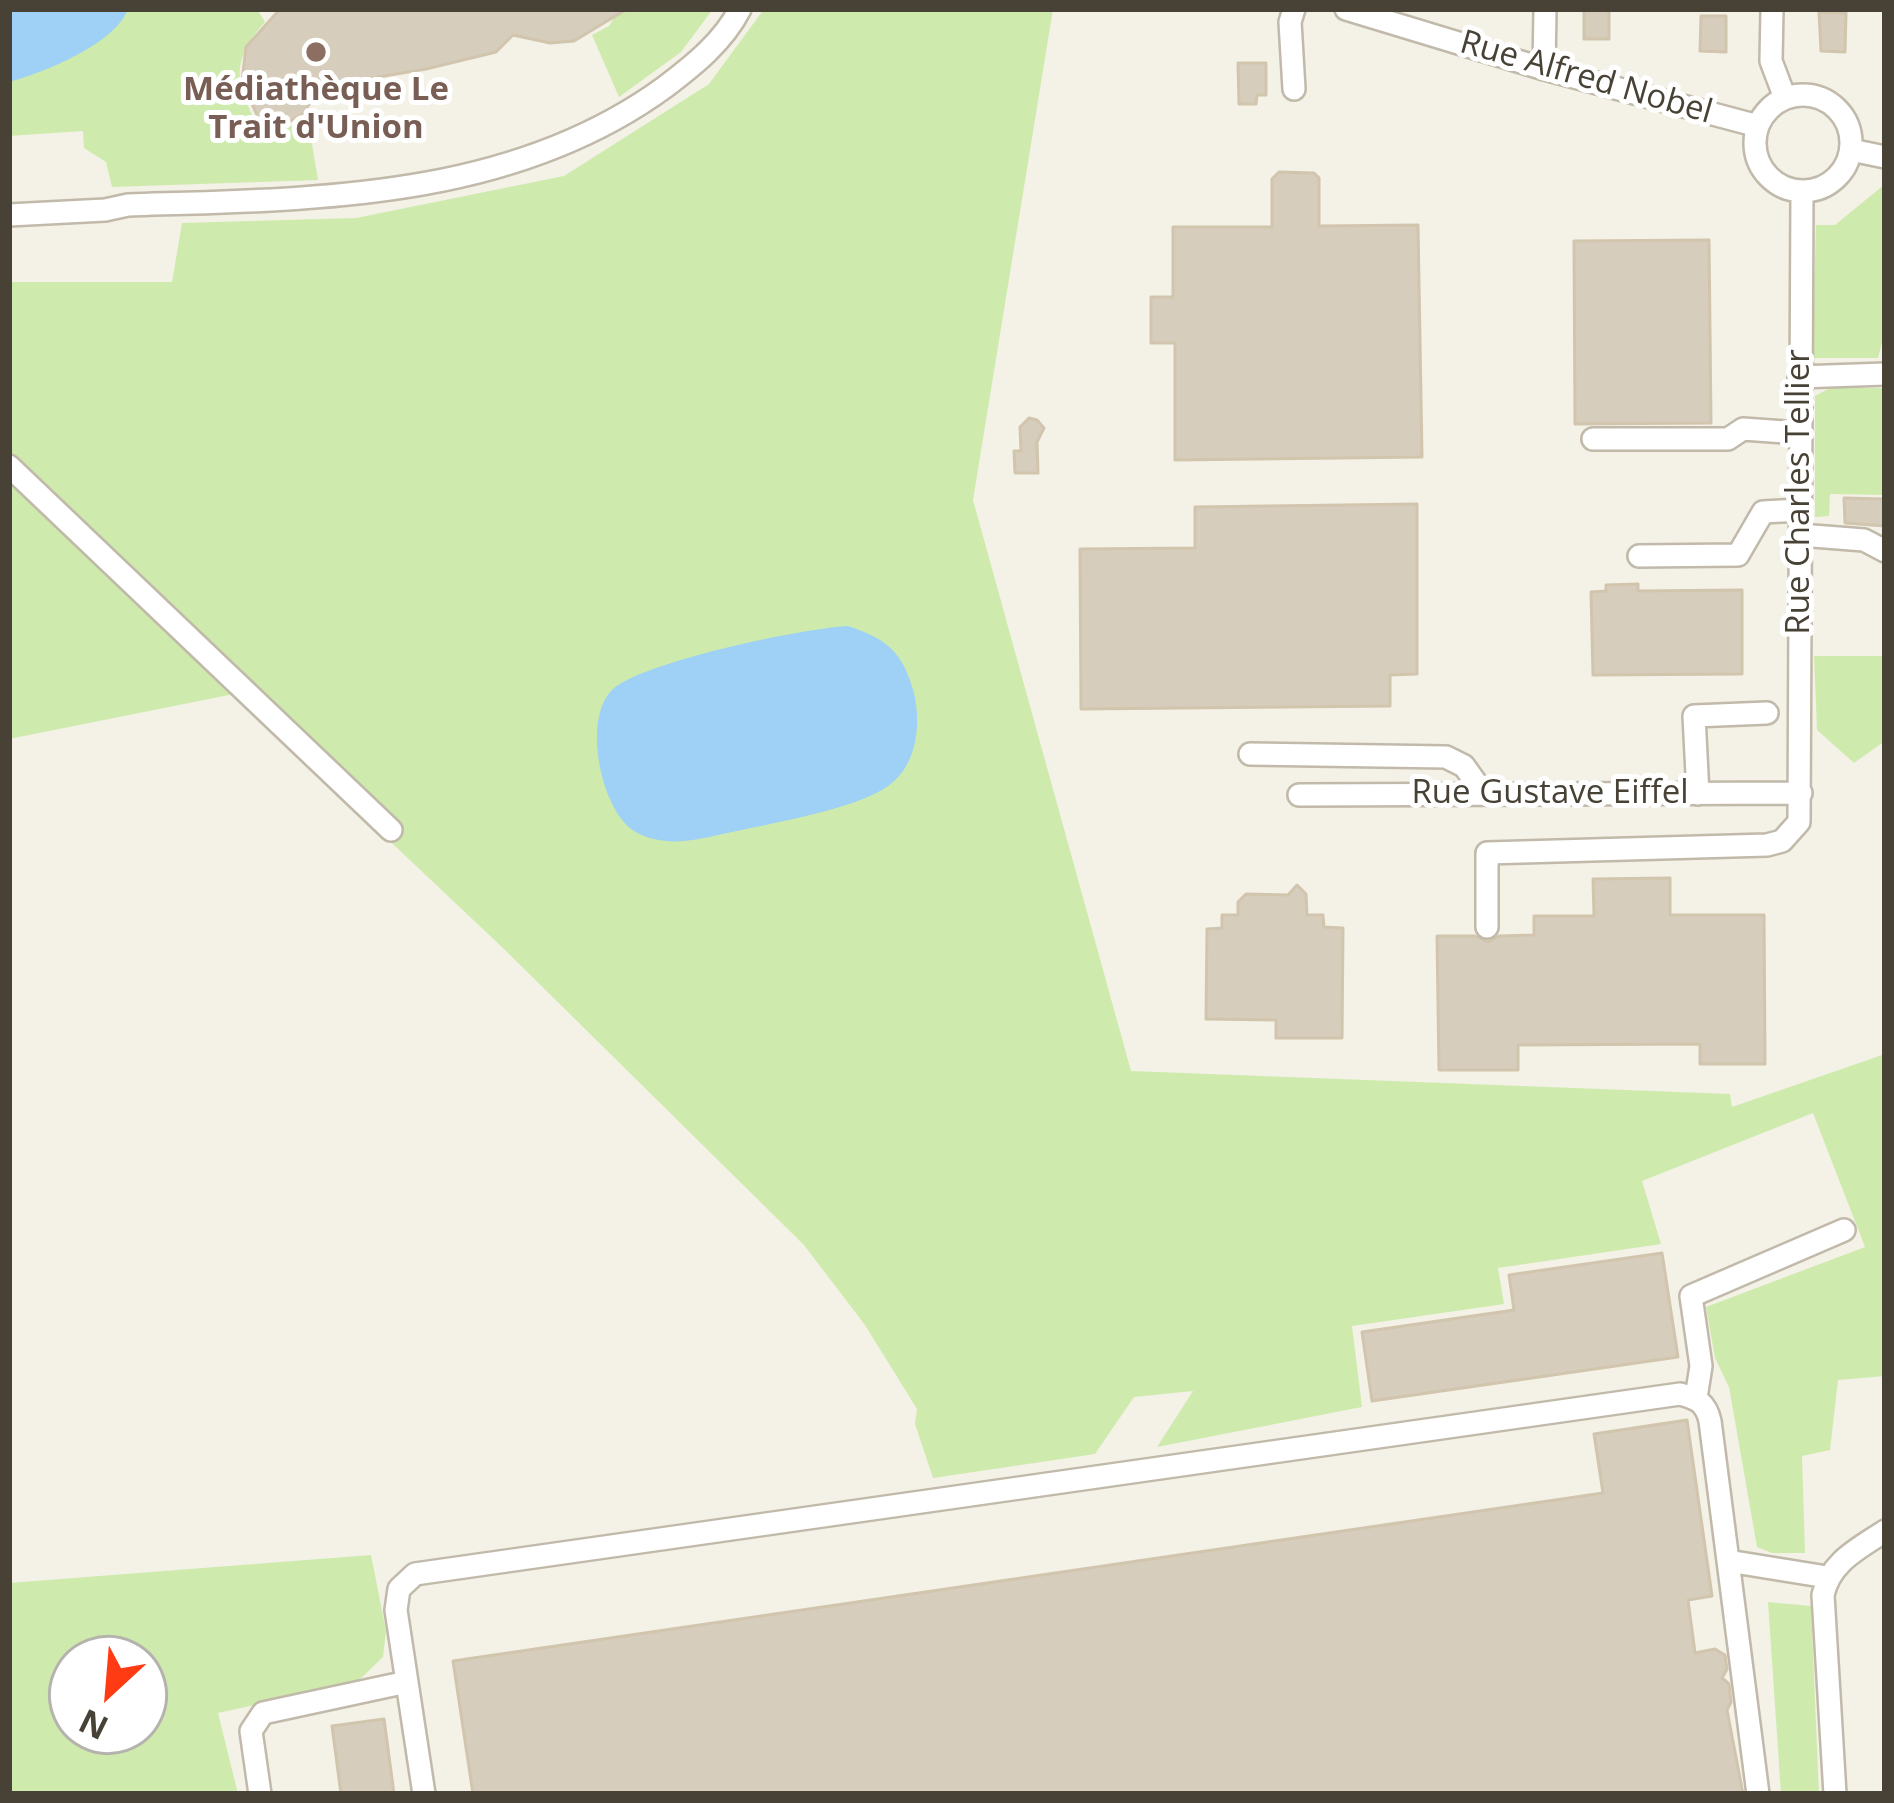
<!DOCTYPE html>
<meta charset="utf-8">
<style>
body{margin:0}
#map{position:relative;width:1894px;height:1803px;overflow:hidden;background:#f4f1e7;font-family:"Open Sans",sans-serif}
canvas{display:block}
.frame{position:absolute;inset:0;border:12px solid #484135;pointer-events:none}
.north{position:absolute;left:48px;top:1635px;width:120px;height:120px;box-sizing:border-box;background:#fff;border:3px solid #b6b3ae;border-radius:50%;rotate:206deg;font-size:33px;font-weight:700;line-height:48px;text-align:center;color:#484135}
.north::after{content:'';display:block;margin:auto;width:42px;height:54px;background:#ff3b13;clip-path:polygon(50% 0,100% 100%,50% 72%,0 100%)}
</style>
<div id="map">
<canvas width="1894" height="1803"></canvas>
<div class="frame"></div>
<div class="north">N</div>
</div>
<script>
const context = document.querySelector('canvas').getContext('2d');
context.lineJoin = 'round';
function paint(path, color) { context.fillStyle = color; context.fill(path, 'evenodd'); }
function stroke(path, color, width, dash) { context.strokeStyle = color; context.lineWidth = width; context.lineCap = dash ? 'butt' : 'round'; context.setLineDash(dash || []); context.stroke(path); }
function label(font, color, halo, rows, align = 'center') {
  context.font = font + ' "Open Sans",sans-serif'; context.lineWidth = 10; context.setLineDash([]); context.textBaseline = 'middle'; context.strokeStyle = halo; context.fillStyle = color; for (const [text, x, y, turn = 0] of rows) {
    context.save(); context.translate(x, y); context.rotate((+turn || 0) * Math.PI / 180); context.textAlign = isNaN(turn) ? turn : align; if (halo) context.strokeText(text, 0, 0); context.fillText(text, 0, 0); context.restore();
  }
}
const green = new Path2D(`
 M9 9H257L265 22C224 68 240 89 264 139L297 123 309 126 318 180 112 187 106 162 84 148 83 131 9 136Z
 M619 9H713L681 52 619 97 592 35 609 26Z
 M764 9H1053L973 500 1131 1071 1730 1094 1732 1107 1885 1054V1376L1838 1380 1830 1450 1802 1456 1805 1553H1772L1757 1547 1729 1387 1715 1358 1706 1307 1865 1247 1813 1113 1642 1181 1661 1244 1498 1268 1504 1304 1352 1326 1362 1407 1157 1447 1193 1391 1134 1397 1095 1454 933 1478 915 1424 917 1409 865 1325 804 1245 504 949 234 694 9 739V282H172L182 223 356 218 564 176 709 84Z
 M1885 184V330L1878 358H1812L1816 225H1835Z
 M1830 388H1884V495L1830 494 1829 516 1815 517V396Z
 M1814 656H1885V741L1854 763 1817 730Z
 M371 1555 386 1631 383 1657 356 1683 218 1713 238 1794H9V1583ZM72 1659H144V1731H72Z
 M1768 1602 1811 1606 1819 1794H1781Z`);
const water = new Path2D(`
 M9 9H128C115 44 43 73 9 82Z
 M848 626C887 639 903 652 914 693 922 728 916 771 882 790 847 811 757 826 714 836 687 842 659 846 634 831 601 810 582 719 612 690 641 662 804 628 848 626Z`);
const building = new Path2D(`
 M280 9H627L574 41 550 43 513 35 496 52 426 69 319 87 304 113 266 135 242 82 246 47Z
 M1584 9H1609V39H1584Z
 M1819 12 1846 13 1845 52 1821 51Z
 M1701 16H1726V52L1700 51Z
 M1238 63H1266V95H1257L1256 104H1239Z
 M1279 172 1314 173 1319 178V226L1418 225 1422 457 1175 460V343H1151V297H1173V227H1272V179Z
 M1709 240 1711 423 1575 424 1574 241Z
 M1029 418 1037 420 1044 428 1037 442 1038 473H1015L1014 451H1021L1020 427Z
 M1844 498 1885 499V526L1845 523Z
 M1417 504V674L1390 675V706L1081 709 1080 549 1195 548V507Z
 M1638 584V591L1742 590V674L1593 675 1591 592 1606 591V585Z
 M1670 878V915H1764L1765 1064H1700V1044L1518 1045V1070H1439L1437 936H1475L1488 942 1499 936 1534 935V916H1594L1593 879Z
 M1297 885 1306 894 1307 915H1323L1324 927 1343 928 1342 1038H1276V1020L1206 1019 1207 929 1222 928V915H1238V902L1246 894 1288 895Z
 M1662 1253 1678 1357 1372 1401 1362 1332 1514 1310 1509 1275Z
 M1687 1420 1712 1596 1688 1600 1695 1653 1715 1649 1725 1655 1727 1669 1722 1678 1729 1684 1731 1702 1727 1710 1743 1794H473L453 1661 1603 1493 1594 1434Z
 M384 1719 394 1794H341L332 1726Z`);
const minor = new Path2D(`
 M1294 9 1290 22 1294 89
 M1346 9 1544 69 1758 126
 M1772 9 1771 61 1785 98
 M1544 69 1545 9
 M1755 143a48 48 0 1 1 96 0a48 48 0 1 1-96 0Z
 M1851 150 1885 157
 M9 215 105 210 128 205C312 199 509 201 665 87 694 65 723 42 740 9
 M1799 377 1885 374
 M1593 439H1728L1743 429 1799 433
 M9 466 391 830
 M1800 535 1864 540 1885 551
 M1639 556 1738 555 1763 512 1800 510
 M1250 754 1446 757 1464 766 1484 794
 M1698 794 1694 716 1767 713
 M1299 795 1801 793
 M1487 927V853L1767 845 1782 841 1799 822 1802 191
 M1696 1398 1701 1366 1691 1296 1844 1230
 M1728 1561 1827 1577
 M260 1794 251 1731 263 1713 407 1682
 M424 1794 396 1610 399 1589 415 1574 1680 1394C1697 1398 1706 1403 1710 1421L1758 1794
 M1835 1794 1823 1595C1830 1562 1858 1549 1885 1531`);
const markers = [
 [316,52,12,"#8d6e63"]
];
const streetNames = [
 ["Rue Alfred Nobel",1586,78,16],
 ["Rue Charles Tellier",1800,492,-90],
 ["Rue Gustave Eiffel",1550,794]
];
const educationNames = [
 ["Médiathèque Le",316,91],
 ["Trait d'Union",316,129]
];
paint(green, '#ceebad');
paint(water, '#9fd0f5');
paint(building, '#d7cdbc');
stroke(building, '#d2c5ae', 3);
stroke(minor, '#c1b9a9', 26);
stroke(minor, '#fff', 21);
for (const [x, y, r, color] of markers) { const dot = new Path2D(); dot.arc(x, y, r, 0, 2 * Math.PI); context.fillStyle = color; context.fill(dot); stroke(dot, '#fff', 4.5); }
label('33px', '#484135', '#fff', streetNames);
label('bold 33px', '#785e54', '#fff', educationNames);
</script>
